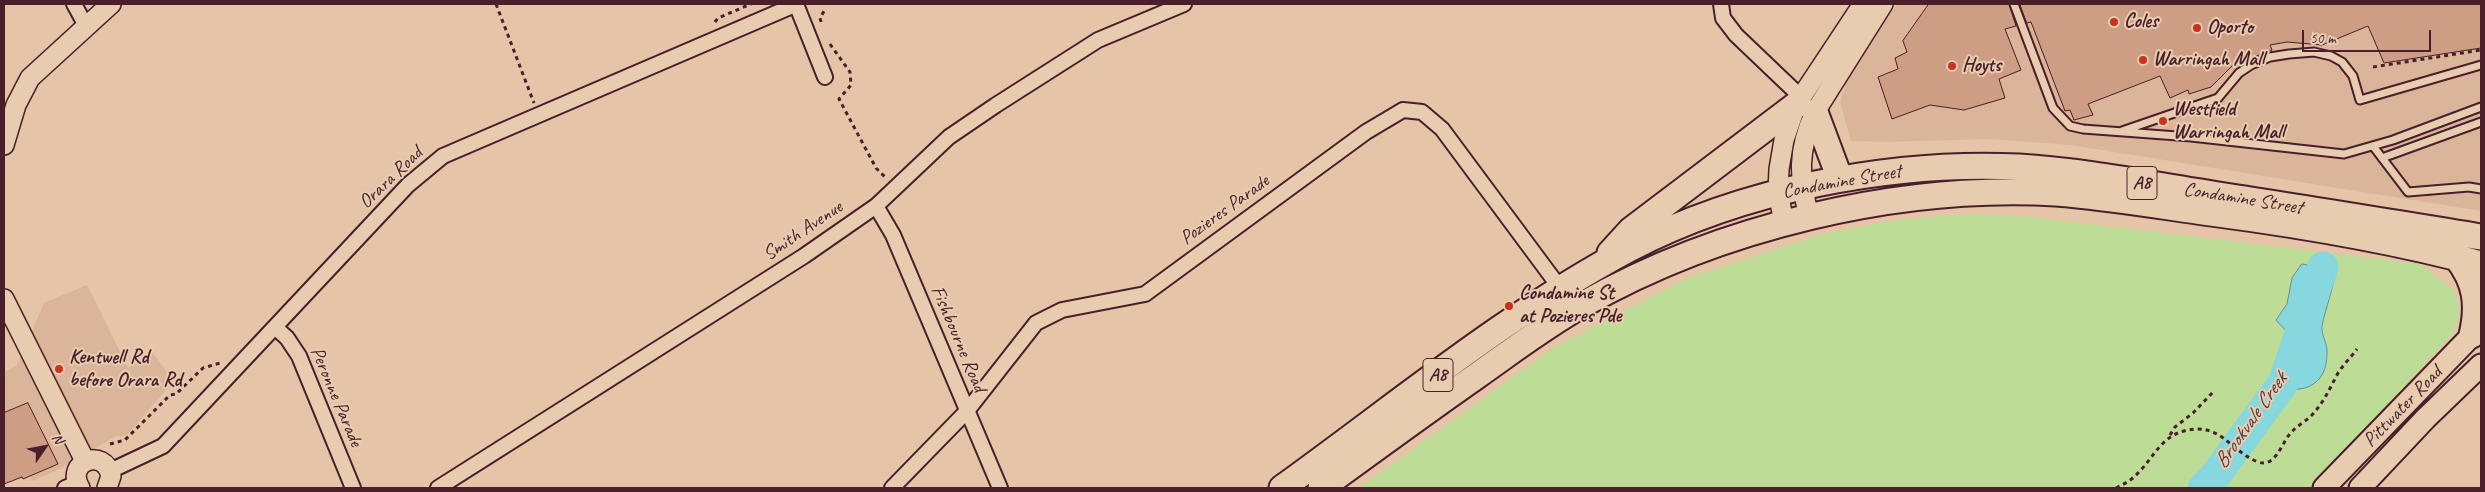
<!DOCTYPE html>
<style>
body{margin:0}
#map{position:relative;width:2485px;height:492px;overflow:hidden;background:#e6c4a7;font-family:Caveat,sans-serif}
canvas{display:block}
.frame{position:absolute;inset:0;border:5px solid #4a1f2b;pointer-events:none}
.north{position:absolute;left:20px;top:422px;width:50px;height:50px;-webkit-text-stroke:4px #e8ccaf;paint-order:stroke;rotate:57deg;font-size:14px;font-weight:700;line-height:20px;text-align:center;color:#4a1f2b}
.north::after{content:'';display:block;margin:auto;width:18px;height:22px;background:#4a1f2b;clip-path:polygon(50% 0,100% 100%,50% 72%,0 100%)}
.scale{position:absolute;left:2302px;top:30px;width:129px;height:22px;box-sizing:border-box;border:2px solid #4a1f2b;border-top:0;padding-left:6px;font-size:15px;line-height:18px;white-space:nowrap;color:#4a1f2b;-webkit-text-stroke:4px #e8ccaf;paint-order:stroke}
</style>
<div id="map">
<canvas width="2485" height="492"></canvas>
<div class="frame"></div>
<div class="north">N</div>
<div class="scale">50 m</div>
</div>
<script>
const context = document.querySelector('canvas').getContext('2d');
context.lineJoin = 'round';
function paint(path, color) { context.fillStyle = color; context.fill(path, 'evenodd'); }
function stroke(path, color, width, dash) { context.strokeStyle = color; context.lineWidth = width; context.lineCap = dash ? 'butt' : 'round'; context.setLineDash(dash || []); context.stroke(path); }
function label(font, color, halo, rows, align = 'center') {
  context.font = font + ' Caveat,sans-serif'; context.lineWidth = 4; context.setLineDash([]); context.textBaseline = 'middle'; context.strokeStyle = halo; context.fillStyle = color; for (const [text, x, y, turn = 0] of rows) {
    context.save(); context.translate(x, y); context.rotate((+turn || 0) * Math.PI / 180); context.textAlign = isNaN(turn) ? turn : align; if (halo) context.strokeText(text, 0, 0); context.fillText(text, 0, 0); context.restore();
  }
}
const built = new Path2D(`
 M1897 4H2481V211L2071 145 1989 139 1887 142 1851 141 1840 102 1852 66Z
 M87 285 128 368 152 352 174 381 126 436H116L60 469 32 481 4 417V372L17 366 44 303Z`);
const green = new Path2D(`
 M1967 214 2031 217 2421 264 2454 290 2460 314 2452 335 2309 488H1359L1554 347 1686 279 1822 234 1896 220Z`);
const water = new Path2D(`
 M2302 264 2334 270C2336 283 2325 309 2322 326 2321 335 2327 342 2327 351 2328 387 2302 395 2273 386L2291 341 2289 334 2276 320 2287 304 2292 278Z`);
const river = new Path2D(`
 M2203 488 2215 476 2283 383 2323 267`);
const building = new Path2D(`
 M1929 4H2009L2016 26 2005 29 2021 70 1999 79 2005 98 1964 110 1930 105 1892 119 1878 77 1898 69 1895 58 1907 52 1903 41Z
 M2020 4H2481V48L2384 63 2368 26 2322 45 2287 42 2270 45 2272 50 2268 52 2235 63 2211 87 2189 94 2188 90 2170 98 2160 76 2088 104 2093 115 2074 120 2070 110 2065 111 2031 22 2027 23Z
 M28 403 58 464 23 479 22 477 4 484V413Z`);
const path = new Path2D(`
 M496 4 534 103
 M715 22 718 18 751 4
 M821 22 820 18 824 11
 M830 44 850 72 851 85 839 99 876 168 886 178
 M2373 67 2481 50
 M2170 435 2175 427 2193 413 2215 390
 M110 444 125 440 170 395 176 394 203 368 220 363
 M2116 488C2124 484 2132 480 2138 473 2154 457 2161 437 2184 431 2220 421 2230 451 2258 462 2275 468 2281 445 2289 435 2295 427 2305 422 2312 415 2324 402 2330 388 2338 373 2343 365 2351 357 2357 349`);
const lane = new Path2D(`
 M2014 4 2053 108 2070 126 2083 129 2191 137 2344 154 2393 140 2481 107
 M2122 131 2218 98 2239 73 2251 65 2270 57 2289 54 2314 52 2331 56 2342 62 2353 76 2360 100 2481 65
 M2373 146 2408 192 2469 187 2481 189
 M2382 158 2481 122`);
const street = new Path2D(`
 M74 4 86 26
 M796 4 825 77
 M1721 4 1723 18 1736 35 1801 97
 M876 206 893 235 1000 488
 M275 327 287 338 299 356 353 488
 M110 471 163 446 408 185 443 156 797 4
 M65 488 77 483
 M438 488 804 256 876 206 949 137 996 105 1098 40 1184 4
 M892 488 967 411 1036 323 1062 310 1145 294 1366 132 1403 110 1422 112 1442 129 1560 288`);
const secondary = new Path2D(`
 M4 145 16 105 30 78 111 4
 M1809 217C1799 177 1797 151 1815 112L1883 4
 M1784 222 1778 193 1779 169 1784 140 1796 105 1863 4
 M4 299 85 461
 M80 488C64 462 104 446 111 476L107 488`);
const primary = new Path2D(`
 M2324 488 2481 326
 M2360 488 2426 418 2481 365`);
const highway = new Path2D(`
 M1815 112 1840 179
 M1610 253 1631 230 1796 105
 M2457 258C2476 282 2479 305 2472 335
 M1282 488C1396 406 1505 315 1629 249 1743 189 1892 161 2019 167 2086 171 2153 185 2219 195 2306 208 2394 223 2481 237
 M1321 488C1373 450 1425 412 1478 375 1512 351 1545 326 1582 305 1719 227 1898 184 2056 193 2108 197 2160 206 2211 213 2302 225 2393 240 2481 264`);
const markers = [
 [2114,22,5,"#c8321e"],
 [2197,28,5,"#c8321e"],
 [2143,60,5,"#c8321e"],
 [1952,66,5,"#c8321e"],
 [2163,121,5,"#c8321e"],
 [1509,306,5,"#c8321e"],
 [59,369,5,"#c8321e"]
];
const shields = [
 [2142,183,30],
 [1438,375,30]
];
const shieldNames = [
 ["A8",2142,183],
 ["A8",1438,375]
];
const poiNames = [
 ["Coles",2124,22],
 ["Oporto",2207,28],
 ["Warringah Mall",2153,60],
 ["Hoyts",1962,66],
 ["Westfield",2173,110],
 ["Warringah Mall",2173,133],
 ["Condamine St",1519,294],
 ["at Pozieres Pde",1519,317],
 ["Kentwell Rd",69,358],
 ["before Orara Rd",69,381]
];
const streetNames = [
 ["Orara Road",391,178,-44],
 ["Condamine Street",1842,182,-10],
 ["Condamine Street",2243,199,9],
 ["Pozieres Parade",1225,210,-36],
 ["Smith Avenue",803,231,-34],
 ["Fishbourne Road",958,339,67],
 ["Peronne Parade",336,397,67],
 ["Pittwater Road",2403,407,-46]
];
const waterNames = [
 ["Brookvale Creek",2251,421,-55]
];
paint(built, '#dbb59a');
paint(green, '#bddc95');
paint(water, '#86d7de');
stroke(water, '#6e8d96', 1);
stroke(river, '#86d7de', 31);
paint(building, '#cd9d84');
stroke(building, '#4a1f2b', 1);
stroke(lane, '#4a1f2b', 11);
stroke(street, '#4a1f2b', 18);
stroke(secondary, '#4a1f2b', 22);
stroke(primary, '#4a1f2b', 25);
stroke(highway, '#4a1f2b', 29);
stroke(path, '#4a1f2b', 3, [4, 4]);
stroke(lane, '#e8ccaf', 7);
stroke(street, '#e8ccaf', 14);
stroke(secondary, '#e8ccaf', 19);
stroke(primary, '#e8ccaf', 21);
stroke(highway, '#e8ccaf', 25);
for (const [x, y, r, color] of markers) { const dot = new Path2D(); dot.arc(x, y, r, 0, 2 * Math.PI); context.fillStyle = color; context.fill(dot); stroke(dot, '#e8ccaf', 2); }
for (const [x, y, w] of shields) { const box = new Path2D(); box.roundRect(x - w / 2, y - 16.5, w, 33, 4); context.fillStyle = '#e8ccaf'; context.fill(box); stroke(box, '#4a1f2b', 1); }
label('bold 19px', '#4a1f2b', null, shieldNames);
label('bold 20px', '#4a1f2b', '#e8ccaf', poiNames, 'left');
label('20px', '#4a1f2b', '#e8ccaf', streetNames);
label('italic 21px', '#533b46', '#e8ccaf', waterNames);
</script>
